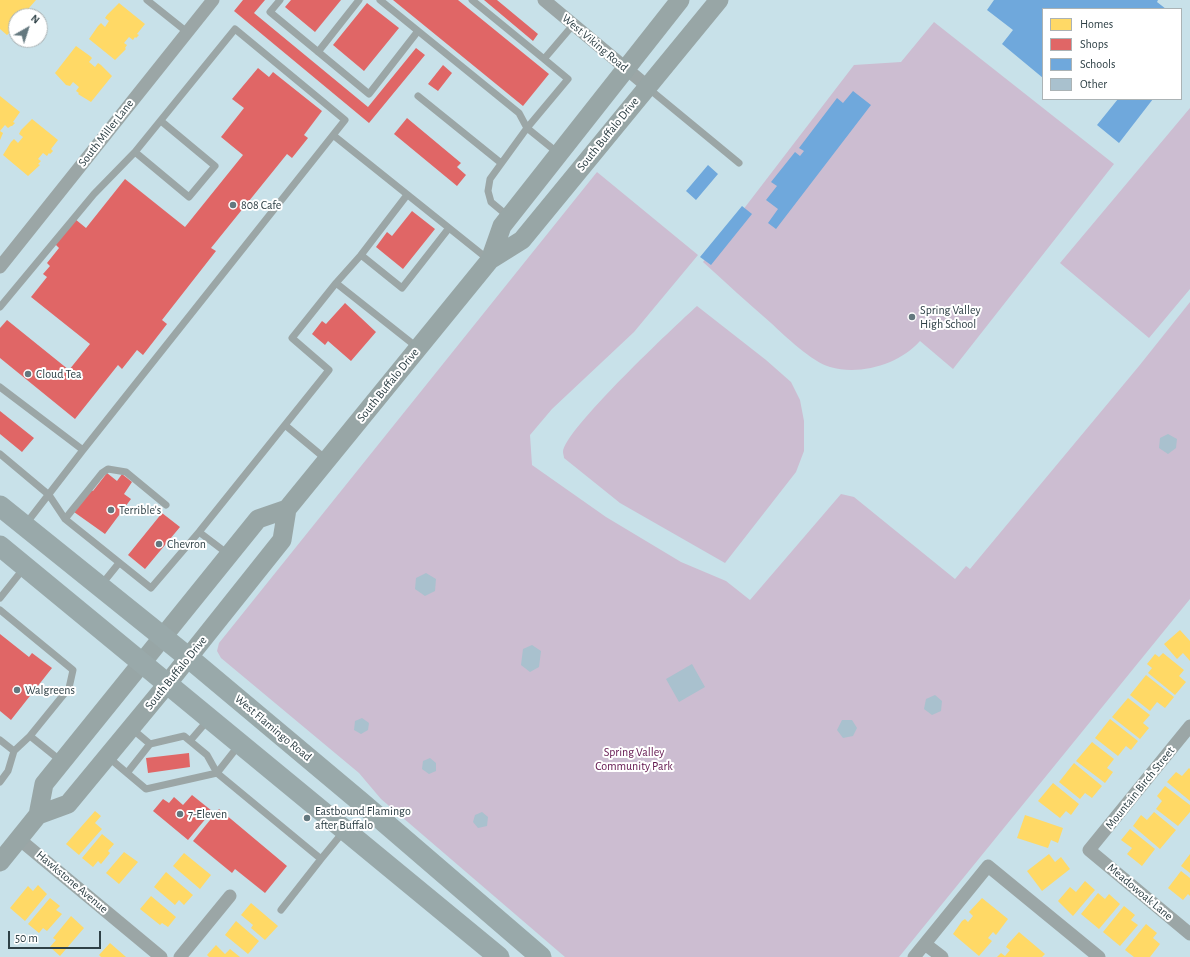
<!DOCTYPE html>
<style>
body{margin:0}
#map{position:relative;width:1190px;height:957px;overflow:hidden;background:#c8e1e9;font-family:"Alegreya Sans",sans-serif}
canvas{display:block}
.legend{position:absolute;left:1042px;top:8px;width:140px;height:92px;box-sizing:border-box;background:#fff;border:1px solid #abb3b5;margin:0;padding:5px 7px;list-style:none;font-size:12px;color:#2e4046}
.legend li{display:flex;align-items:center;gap:8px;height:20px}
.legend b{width:20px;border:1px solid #abb3b5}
.north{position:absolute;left:8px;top:8px;width:40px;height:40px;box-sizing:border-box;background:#fff;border:1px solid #abb3b5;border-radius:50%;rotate:39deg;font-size:11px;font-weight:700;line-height:16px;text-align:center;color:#2e4046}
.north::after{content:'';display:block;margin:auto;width:14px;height:18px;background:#64787f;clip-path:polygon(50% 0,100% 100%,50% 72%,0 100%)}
.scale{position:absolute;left:8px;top:931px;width:93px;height:18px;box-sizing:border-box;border:2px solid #2e4046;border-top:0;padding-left:5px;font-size:12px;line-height:14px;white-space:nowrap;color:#2e4046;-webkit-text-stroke:3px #fff;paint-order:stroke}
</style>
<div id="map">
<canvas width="1190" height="957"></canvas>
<ul class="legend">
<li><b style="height:11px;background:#ffd966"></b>Homes</li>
<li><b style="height:11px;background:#e06666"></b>Shops</li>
<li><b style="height:11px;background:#6fa8dc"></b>Schools</li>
<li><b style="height:11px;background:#a9c1ce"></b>Other</li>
</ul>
<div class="north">N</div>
<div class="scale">50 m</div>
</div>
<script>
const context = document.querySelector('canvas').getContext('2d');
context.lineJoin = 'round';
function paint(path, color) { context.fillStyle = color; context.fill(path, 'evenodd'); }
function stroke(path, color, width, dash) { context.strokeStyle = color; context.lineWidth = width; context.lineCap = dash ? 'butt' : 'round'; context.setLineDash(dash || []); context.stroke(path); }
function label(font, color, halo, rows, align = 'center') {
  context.font = font + ' "Alegreya Sans",sans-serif'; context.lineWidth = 4; context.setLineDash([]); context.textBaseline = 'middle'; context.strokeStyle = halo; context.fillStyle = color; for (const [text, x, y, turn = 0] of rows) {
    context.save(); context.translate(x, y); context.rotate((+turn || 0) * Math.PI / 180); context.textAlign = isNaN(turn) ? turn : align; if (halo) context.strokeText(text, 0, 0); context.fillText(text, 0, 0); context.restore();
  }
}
const green = new Path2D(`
 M934 22 1114 164 953 369 920 341C900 364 860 376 830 367 812 362 785 336 771 323 748 303 726 283 703 262L854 65 901 62Z
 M1190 108V289L1149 338 1060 263Z
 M597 172 698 255 634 332 552 409 530 435 532 465 606 517 681 562 726 581 750 600 841 494 854 497 955 579 966 566 970 569 1139 366 1190 302V599L899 957H565L381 799 359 773 221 658 217 651 219 643Z
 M697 306 766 360 791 382 800 400 804 421V451L796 472 725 563 620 503 564 458C564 456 563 454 563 452 564 430 675 326 697 306Z`);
const homes = new Path2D(`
 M0 0H36L29 8 31 10 29 13 27 12 25 15 21 12 16 16V27L7 35 0 29Z
 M119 3 145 24 137 34 139 35 136 38 135 37 133 40 129 37 124 43 127 45 125 48 126 49 115 60 89 39 98 26 101 23 105 27 109 21 105 18 107 15Z
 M76 46 90 56 92 58 89 62 95 67 98 63 101 65 112 76 91 102 78 94 79 93 76 91 79 87 73 82 70 86 66 85 55 73Z
 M0 96 20 112 13 122 15 123 12 126H11L8 128 5 125 0 131 3 133 0 140Z
 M32 119 58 140 51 149 53 151 50 154 49 153 47 156 43 153 38 159 41 161 38 164 40 165 28 176 3 155 11 142 14 139 18 143 23 137 19 134 21 130Z
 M1180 630 1190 641V661L1183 653 1177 659 1164 644Z
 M1163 653 1184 670 1179 676 1186 682 1175 695 1148 673 1152 668 1147 664 1155 654 1159 657Z
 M1146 675 1174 697 1165 708 1157 702 1150 711 1130 695Z
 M1128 698 1150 715 1143 723 1149 728 1140 739 1112 717Z
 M1110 719 1138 741 1131 750 1126 746 1118 756 1095 738Z
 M1092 742 1114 759 1107 768 1113 772 1105 783 1076 761Z
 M1074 763 1102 786 1092 798 1085 793 1080 799 1059 782Z
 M1189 768 1190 769V801L1167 782 1176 772 1182 776Z
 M1053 783 1079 804 1071 815 1066 811 1060 818 1038 801Z
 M1165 786 1190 805V812L1178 826 1156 809 1162 801 1157 796Z
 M95 811 101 816 95 823 102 829 79 855 66 844Z
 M1154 812 1176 830 1160 849 1133 826 1141 815 1147 820Z
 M1025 815 1063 828 1058 843 1051 840 1048 848 1017 838Z
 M1130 829 1155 849 1142 866 1127 854 1132 848 1121 840Z
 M102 834 114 844 108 851 110 853 101 864 98 861 93 867 82 858Z
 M124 852 138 862 119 884 106 873Z
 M184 853 211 875 200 889 173 866Z
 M1049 854 1055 862 1061 857 1070 869 1042 891 1027 871Z
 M1190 854V873L1181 866Z
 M1181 871 1190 878V896L1188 894 1183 900 1168 888Z
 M166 872 193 895 184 905 179 900 175 905 154 887Z
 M1085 881 1095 890 1073 916 1058 901 1070 887 1076 892Z
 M38 885 47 894 25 921 10 908 28 886 33 891Z
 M1098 893 1105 899 1109 894 1120 904 1099 929 1081 914Z
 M151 896 176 917 168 927 162 923 160 925 140 909Z
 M50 898 60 906 56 910 62 914 47 931 43 928 39 933 28 924Z
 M982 898 1008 919 996 935 993 932 988 938 992 941 979 956 953 934 962 921 965 919 968 922 973 916 969 912Z
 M251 903 278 926 265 940 251 928 253 925 241 915Z
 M1124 906 1135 915 1131 920 1138 925 1120 946 1103 932Z
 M71 916 84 928 60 956 50 947 56 940 53 938Z
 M236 921 259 941 248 954 225 935Z
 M1146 924 1157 933 1153 938 1160 944 1150 957H1134L1125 950Z
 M1019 932 1045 954 1042 957H997L1001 953 1005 956 1010 950 1006 947 1008 944Z
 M110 943 126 957H101L99 955Z
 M216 945 225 954 230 949 240 957H209L207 955Z`);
const shops = new Path2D(`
 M243 0H265L254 13 368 107 416 48 425 55 369 123 234 11Z
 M291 0H341L315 32 285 7Z
 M393 0H458L549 74 523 106Z
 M484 0H497L538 34 533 41Z
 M367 3 399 28 364 71 333 45Z
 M443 65 452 73 438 91 428 84Z
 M258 68 269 77 273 72 322 111 304 135 308 138 292 158 287 154 211 248 216 251 162 320 167 324 143 355 137 350 122 369 118 365 75 419 0 358V328L7 320 69 370 90 344 31 297 47 277 43 274 50 266 47 263 59 248 55 244 75 219 86 228 125 179 185 227 243 155 221 137 244 108 232 99Z
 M407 118 461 163 457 167 466 175 457 186 394 134Z
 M412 211 435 229 403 269 376 247 387 232 392 236Z
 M345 303 376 332 351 361 328 341 325 345 312 334 322 321 326 324Z
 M0 411 34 438 22 452 0 434Z
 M107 473 117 481 122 474 132 482 124 494 131 499 105 534 74 512 91 490 93 491Z
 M162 513 180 527 145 569 128 555Z
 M0 634 29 657 32 653 52 668 11 720 0 711Z
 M189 753 190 767 148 773 146 758Z
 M192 795 212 811 188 840 153 811 163 799 169 803 174 797 183 805Z
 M219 809 287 866 265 893 235 869 232 873 193 841Z`);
const schools = new Path2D(`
 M994 0H1158L1157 2 1166 9H1043V78L1002 44 1013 30 987 10Z
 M853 91 871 105 776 229 768 223 778 209 766 200 777 186 771 182 795 152 800 156 804 151 799 148 837 98 843 103Z
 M1118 99H1153L1119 143 1097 125Z
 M708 165 718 174 696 200 686 191Z
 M742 206 752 214 711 265 700 257Z`);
const building = new Path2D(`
 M1168 434 1177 439 1176 448 1168 454 1159 448 1160 438Z
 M426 573 436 579 435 591 425 596 415 589 416 578Z
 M532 645 541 651 539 667 530 672 521 665 523 649Z
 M692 664 705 687 679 702 666 679Z
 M935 695 942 701 941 711 932 715 924 709 926 699Z
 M362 718 369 723 368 730 361 734 354 730 355 721Z
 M842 720H852L857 728 853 736 843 738 837 730Z
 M430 758 436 763V771L429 774 422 769 423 761Z
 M482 812 488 817 487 826 478 828 473 822 475 815Z`);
const lane = new Path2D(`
 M147 0 187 32
 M280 0 270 12 369 94 418 31
 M380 0 519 113 527 128 490 179 488 191 491 202 509 217
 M472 0 544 59
 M318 52 359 0
 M648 88 739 163
 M418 96 501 163
 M333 135 489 260
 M135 152 189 197 215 166 161 121
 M558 153 527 128 568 79 544 59 573 25
 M361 255 407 195
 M336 283 361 255 402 288 449 228
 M0 307 94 194 135 152 235 29 345 120 83 450 25 525
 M0 387 83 450
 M285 425 327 460
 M0 454 49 495 65 519 151 588 199 532 329 370 292 338 336 283 418 348
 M65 519 102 473 108 469 126 472 166 505
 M199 532 228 554
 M102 584 119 563
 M0 598 24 568
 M0 610 73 670 69 688 30 736 14 751 0 740
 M131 728 150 744 184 736 207 755 217 773 321 859 344 831
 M30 736 61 761
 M190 741 208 720
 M108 757 146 789 217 773 239 745
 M127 773 150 744
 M0 782 8 771 14 751
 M281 910 321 859`);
const street = new Path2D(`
 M544 0 647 86
 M0 267 213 0
 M1190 726 1089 850 1190 934
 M19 839 161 957
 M925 944 942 957
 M180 957 230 896
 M914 957 988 866 1099 957`);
const secondary = new Path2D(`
 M490 260 502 226 680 0
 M38 815 68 804 168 683 282 540 287 509 490 260 522 240 719 0
 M0 862 38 815 44 784 258 519 287 509`);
const primary = new Path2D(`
 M0 506 189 658 362 803 541 957
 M0 546 499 957`);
const markers = [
 [233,205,4,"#64787f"],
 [912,317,4,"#64787f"],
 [28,374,4,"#64787f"],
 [111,510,4,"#64787f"],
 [159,544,4,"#64787f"],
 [17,690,4,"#64787f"],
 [180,814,4,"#64787f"],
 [307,818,4,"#64787f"]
];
const streetNames = [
 ["West Viking Road",595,43,40],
 ["South Miller Lane",106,133,-52],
 ["South Buffalo Drive",608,134,-51],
 ["South Buffalo Drive",388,385,-51],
 ["South Buffalo Drive",176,673,-51],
 ["West Flamingo Road",273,728,40],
 ["Mountain Birch Street",1140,788,-51],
 ["Hawkstone Avenue",72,882,40],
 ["Meadowoak Lane",1140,892,40]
];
const poiNames = [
 ["808 Cafe",241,205],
 ["Spring Valley",920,310],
 ["High School",920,324],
 ["Cloud Tea",36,374],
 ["Terrible's",119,510],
 ["Chevron",167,544],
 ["Walgreens",25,690],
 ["Eastbound Flamingo",315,811],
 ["after Buffalo",315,825],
 ["7-Eleven",188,814]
];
const parkNames = [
 ["Spring Valley",634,752],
 ["Community Park",634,766]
];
paint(green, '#ccbdd1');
paint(homes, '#ffd966');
paint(shops, '#e06666');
paint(schools, '#6fa8dc');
paint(building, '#a9c1ce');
stroke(lane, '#9ba6a6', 7);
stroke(street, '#9ba6a6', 13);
stroke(secondary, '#98a6a6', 19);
stroke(primary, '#99a9aa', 21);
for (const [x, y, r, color] of markers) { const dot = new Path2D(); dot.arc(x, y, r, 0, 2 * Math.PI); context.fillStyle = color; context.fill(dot); stroke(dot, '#fff', 1.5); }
label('12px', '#2e4046', '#fff', streetNames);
label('12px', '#2e4046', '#fff', poiNames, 'left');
label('12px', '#61144d', '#fff', parkNames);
</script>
